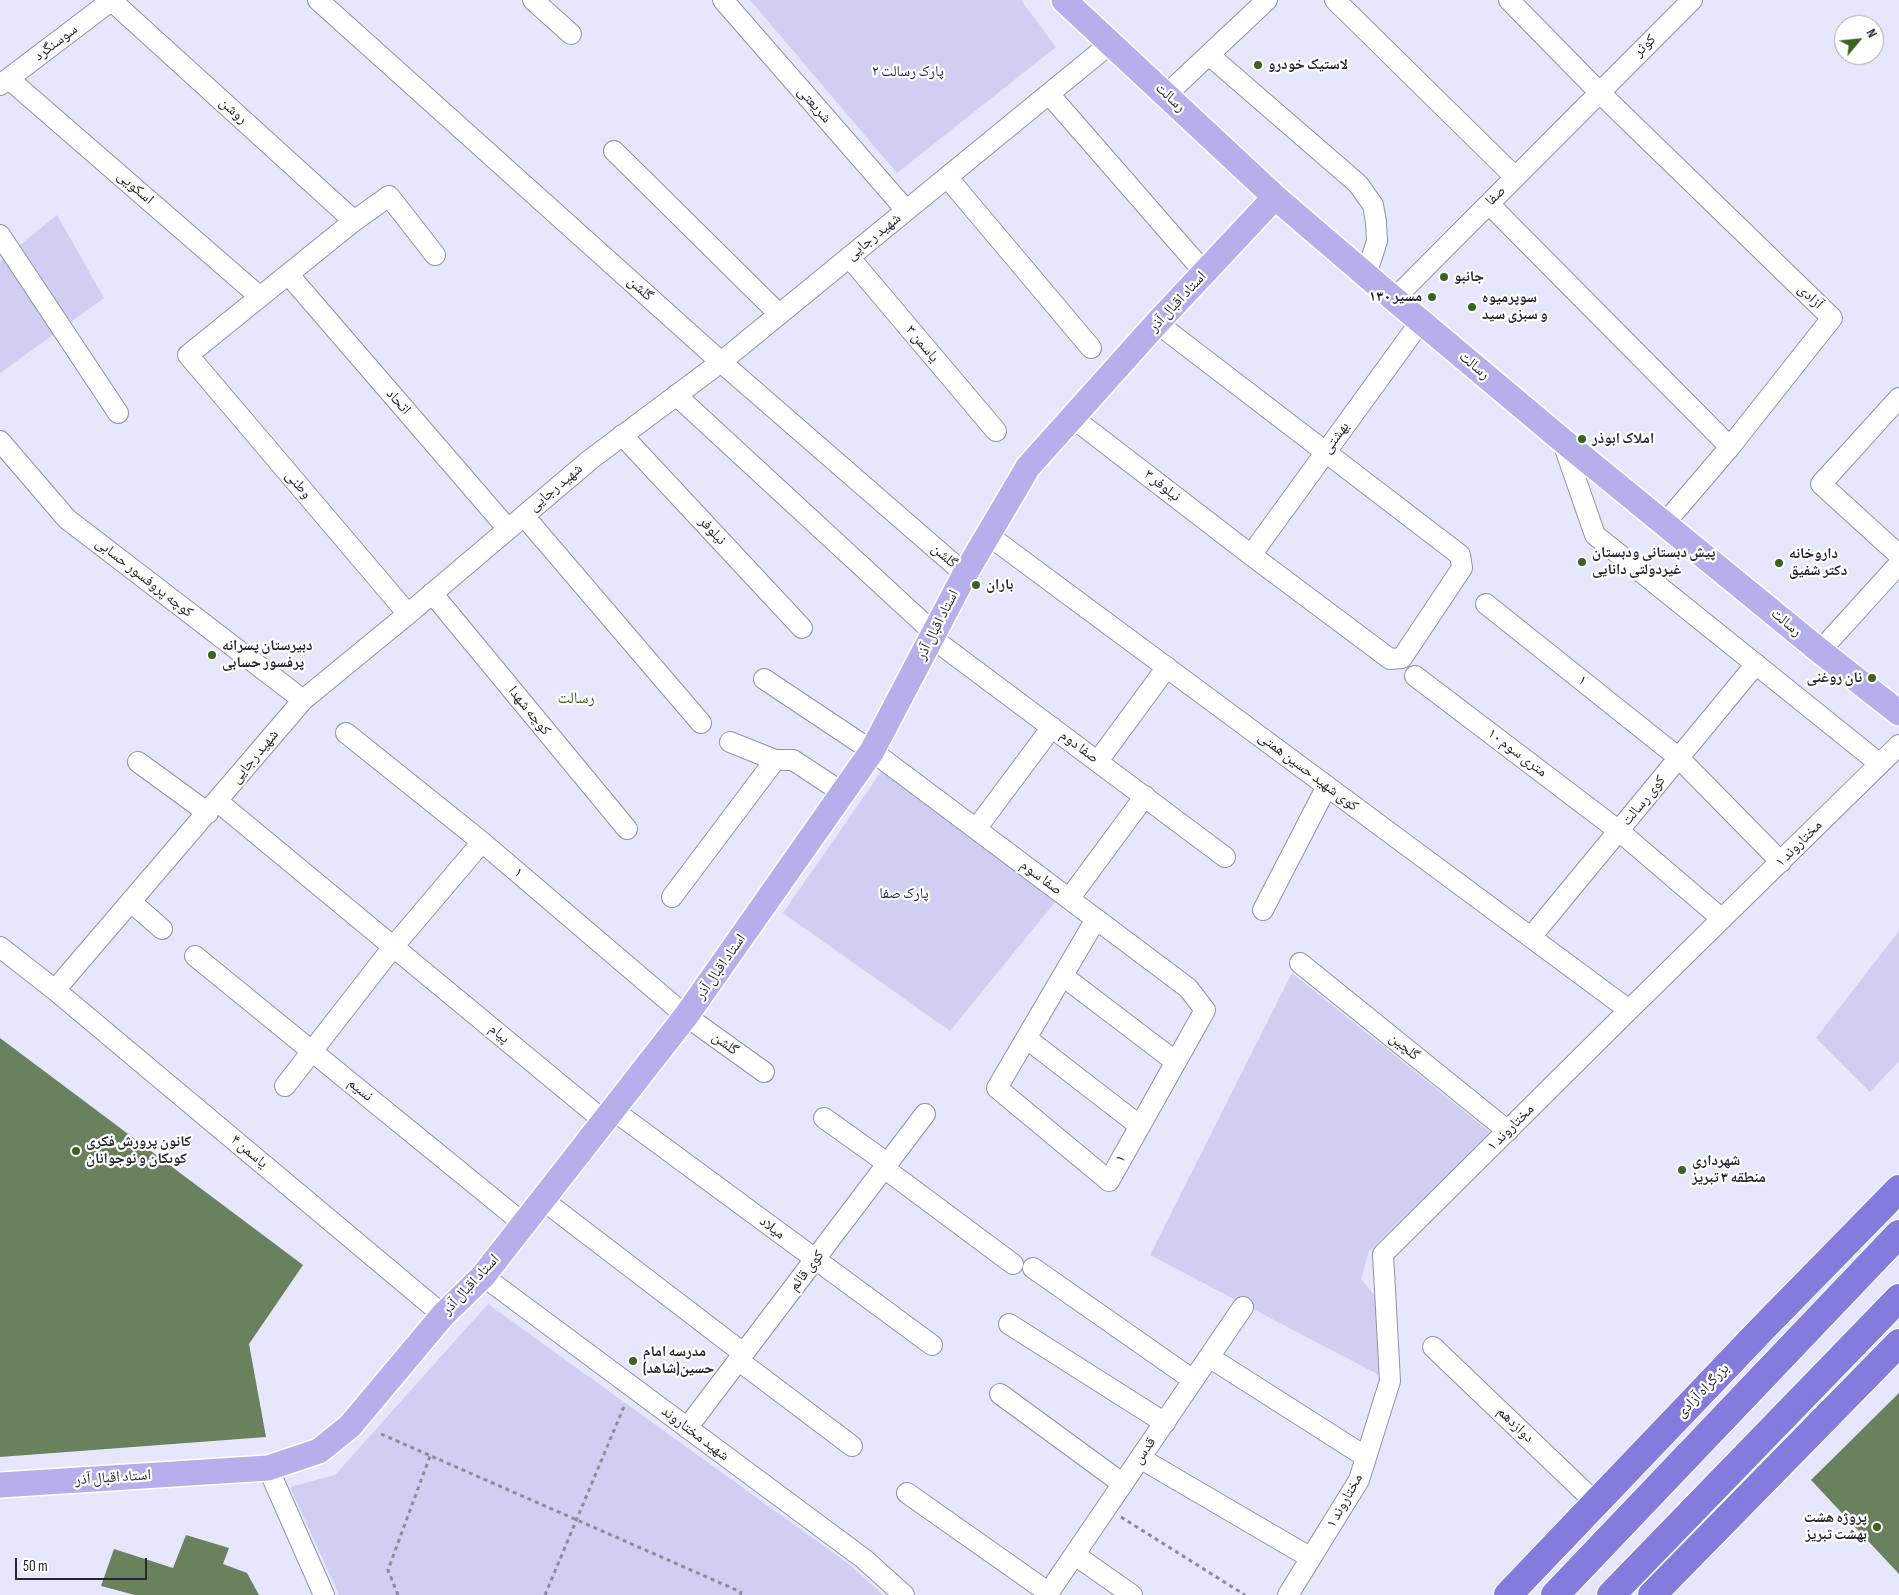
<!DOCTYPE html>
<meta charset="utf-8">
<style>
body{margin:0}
#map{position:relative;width:1899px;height:1595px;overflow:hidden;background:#e6e7fc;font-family:"Sofia Sans Condensed",sans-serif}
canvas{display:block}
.north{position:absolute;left:1834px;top:15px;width:50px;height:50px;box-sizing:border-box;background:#fff;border:1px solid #a8a8ac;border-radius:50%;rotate:62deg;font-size:14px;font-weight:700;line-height:20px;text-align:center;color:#262630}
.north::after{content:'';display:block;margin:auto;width:18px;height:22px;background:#3b631f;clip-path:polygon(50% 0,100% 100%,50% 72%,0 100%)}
.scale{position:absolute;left:15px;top:1558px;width:132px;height:22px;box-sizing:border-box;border:2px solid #262630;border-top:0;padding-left:6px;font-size:15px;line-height:18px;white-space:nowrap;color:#262630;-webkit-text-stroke:4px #fff;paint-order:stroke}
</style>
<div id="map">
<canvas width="1899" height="1595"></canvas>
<div class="north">N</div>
<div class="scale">50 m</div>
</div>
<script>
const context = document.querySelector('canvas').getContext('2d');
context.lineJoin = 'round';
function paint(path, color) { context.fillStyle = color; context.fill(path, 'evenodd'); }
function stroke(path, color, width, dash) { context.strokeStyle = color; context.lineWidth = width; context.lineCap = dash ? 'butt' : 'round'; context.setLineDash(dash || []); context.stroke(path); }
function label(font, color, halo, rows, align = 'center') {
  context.font = font + ' "Sofia Sans Condensed","Noto Naskh Arabic",sans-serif'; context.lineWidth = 4.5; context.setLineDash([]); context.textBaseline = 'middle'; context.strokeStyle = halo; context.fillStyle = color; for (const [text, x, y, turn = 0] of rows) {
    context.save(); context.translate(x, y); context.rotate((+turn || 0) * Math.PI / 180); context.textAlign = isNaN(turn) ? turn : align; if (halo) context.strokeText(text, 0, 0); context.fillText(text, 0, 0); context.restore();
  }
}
const green = new Path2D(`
 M750 0H1021L1056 47 897 173Z
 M57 215 104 298 0 373V261Z
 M883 769 1055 902 950 1031 783 913Z
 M1899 931V1061L1870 1092 1816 1038Z
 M1292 973 1491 1133 1369 1251 1361 1279 1395 1320 1379 1375 1150 1255Z
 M488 1304 850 1565 883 1595H339L290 1487 335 1475Z`);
const building = new Path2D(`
 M0 1038 303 1265 249 1344 266 1437 0 1457Z
 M1899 1393V1574L1811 1480Z
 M186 1535 229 1548 223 1564 247 1573 259 1595H135L101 1586 114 1549 173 1568Z`);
const path = new Path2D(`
 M381 1434 741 1592 740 1595
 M1121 1517 1245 1595
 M398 1595 388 1570 430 1456
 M545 1595 625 1404`);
const minor = new Path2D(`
 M318 0 721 362 965 574
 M533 0 571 34
 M723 0 906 210
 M1335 0 1515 177
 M1509 0 1599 92 1832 318 1730 447 1665 523
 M112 1 354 221
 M1209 55 1358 184 1373 205 1376 222 1377 241 1366 275
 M9 79 260 297
 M0 85 112 0
 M1049 94 1205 273
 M1167 94 1267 0
 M614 151 779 314
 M947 177 1091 348
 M1489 204 1730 447
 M0 235 118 413
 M849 257 996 431
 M288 274 508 529
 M1394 299 1692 0
 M676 395 934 633
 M1899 398 1821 484 1899 555
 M1073 418 1251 555 1390 659 1402 658 1462 568 1460 555 1157 323
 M622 435 802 628
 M1562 440 1595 535 1880 764
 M0 441 67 519 303 700
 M524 516 701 723
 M988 535 1629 1010
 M1251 555 1421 321
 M432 593 627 829
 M1486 604 1679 758 1781 862
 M408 614 188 355 354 221 389 196 435 255
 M932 638 1225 857
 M1820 651 1899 564
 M1415 676 1619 831 1722 919
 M764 679 872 751 1188 988 1205 1010 1109 1181 997 1088 1096 919
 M346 733 482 842 686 1016 764 1072
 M730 742 775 760H793L843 793
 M1098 761 1167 667
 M138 762 208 813
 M217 801 604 1121
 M976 829 1052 727
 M672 897 775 760
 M1069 899 1145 796
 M131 902 162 929
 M1263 910 1327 786
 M1531 937 1756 664
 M0 947 55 990 443 1315
 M195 956 524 1224
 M1300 963 1508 1131
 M1063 976 1176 1062
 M55 990 303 700 408 614 591 459 721 362 1111 43
 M1026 1038 1140 1126
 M285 1086 393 947 482 842
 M613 1110 932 1345
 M824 1118 887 1163
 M884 1168 1013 1264
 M543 1200 743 1353
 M1033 1268 1193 1380
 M483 1276 864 1559 904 1595
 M1009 1324 1165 1423
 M1433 1347 1596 1503
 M1209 1357 1366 1457
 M738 1360 852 1446
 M1000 1394 1123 1484
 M687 1428 925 1114
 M1140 1458 1311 1558
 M268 1468 324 1595
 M907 1493 1049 1593
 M1075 1555 1132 1595
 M1047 1595 1243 1307
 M1288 1595 1359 1480 1390 1381 1383 1254 1629 1010 1899 745`);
const major = new Path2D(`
 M1064 0 1275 197 1394 299 1562 440 1820 651 1899 713
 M0 1485 268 1468 319 1451 350 1426 443 1315 483 1276 686 1016 872 751 965 574 1028 467 1157 323 1275 197`);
const highway = new Path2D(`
 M1508 1595 1762 1329 1899 1189
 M1555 1595 1899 1234
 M1611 1595 1899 1298
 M1652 1595 1899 1343`);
const markers = [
 [1258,65,5,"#3b631f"],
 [1444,277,5,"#3b631f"],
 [1432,297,5,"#3b631f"],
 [1472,307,5,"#3b631f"],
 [1582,439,5,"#3b631f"],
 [1582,562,5,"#3b631f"],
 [1779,563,5,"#3b631f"],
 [976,585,5,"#3b631f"],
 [212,655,5,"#3b631f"],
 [1872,678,5,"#3b631f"],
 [76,1151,5,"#3b631f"],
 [1682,1170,5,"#3b631f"],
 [633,1361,5,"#3b631f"],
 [1877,1527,5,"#3b631f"]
];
const streetNames = [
 ["سوسنگرد",56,43,-37],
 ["کوثر",1645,46,-45],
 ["رسالت",1170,98,43],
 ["شریعتی",814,105,49],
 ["روشن",233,111,42],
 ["اسکویی",135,188,41],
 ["صفا",1496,196,-45],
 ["شهید رجایی",874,237,-39],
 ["گلشن",640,289,42],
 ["آزادی",1810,297,44],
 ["استاد اقبال آذر",1178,302,-47],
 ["یاسمن ۳",922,344,50],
 ["رسالت",1474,366,40],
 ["اتحاد",398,402,49],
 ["بهشتی",1336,438,-54],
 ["وطنی",298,485,50],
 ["نیلوفر ۳",1162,486,38],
 ["شهید رجایی",556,488,-40],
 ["نیلوفر",712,531,47],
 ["گلشن",944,556,41],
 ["کوچه پروفسور حسابی",144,578,38],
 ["رسالت",1786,623,40],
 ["استاد اقبال آذر",938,625,-63],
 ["۱",1582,681,39],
 ["کوچه شهدا",529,711,51],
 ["صفا دوم",1079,747,37],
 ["۱۰ متری سوم",1517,753,37],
 ["شهید رجایی",255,757,-50],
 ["کوی شهید حسین همتی",1308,772,37],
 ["کوی رسالت",1644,801,-51],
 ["مختاروند ۱",1799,844,-45],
 ["۱",518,873,40],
 ["صفا سوم",1041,878,37],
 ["استاد اقبال آذر",721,967,-55],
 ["پیام",499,1034,40],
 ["گلشن",725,1044,36],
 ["گلچین",1404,1047,39],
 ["نسیم",360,1090,39],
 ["مختاروند ۱",1511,1128,-45],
 ["یاسمن ۴",249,1152,40],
 ["۱",1121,1159,-61],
 ["میلاد",772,1228,37],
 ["کوی قائم",807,1271,-52],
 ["استاد اقبال آذر",471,1285,-47],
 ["بزرگراه آزادی",1703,1391,-46],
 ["دوازدهم",1515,1425,44],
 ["شهید مختاروند",695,1434,37],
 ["قدس",1145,1451,-56],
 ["استاد اقبال آذر",113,1478,-4],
 ["مختاروند ۱",1345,1501,-61]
];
const poiNames = [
 ["لاستیک خودرو",1268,65],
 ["جانبو",1454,277],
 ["مسیر ۱۳۰",1422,297,"right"],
 ["سوپرمیوه",1482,298],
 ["و سبزی سید",1482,315],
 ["املاک ابوذر",1592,439],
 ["پیش دبستانی ودبستان",1592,553],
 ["غیردولتی دانایی",1592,570],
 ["داروخانه",1789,554],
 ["دکتر شفیق",1789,571],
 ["باران",986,585],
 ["دبیرستان پسرانه",222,646],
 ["پرفسور حسابی",222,663],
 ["نان روغنی",1862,678,"right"],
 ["کانون پرورش فکرى",86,1142],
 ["کوىکان و نوجوانان",86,1159],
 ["شهرداری",1692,1161],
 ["منطقه ۳ تبریز",1692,1178],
 ["مدرسه امام",643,1352],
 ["حسین(شاهد)",643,1369],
 ["پروژه هشت",1867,1518,"right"],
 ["بهشت تبریز",1867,1535,"right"]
];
const parkNames = [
 ["پارک رسالت ۲",908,72],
 ["پارک صفا",904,894]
];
const neighbourhoodNames = [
 ["رسالت",576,699]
];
paint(green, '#cfcff2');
paint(building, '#69815c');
stroke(minor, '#9192aa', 22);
stroke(major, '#fff', 28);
stroke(highway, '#fff', 30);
stroke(path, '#8c8c9c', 3, [4, 4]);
stroke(minor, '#fff', 20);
stroke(major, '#b5b0eb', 25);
stroke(highway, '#837cdd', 28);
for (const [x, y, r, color] of markers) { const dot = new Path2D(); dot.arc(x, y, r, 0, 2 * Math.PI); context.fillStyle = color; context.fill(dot); stroke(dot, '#fff', 2); }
label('15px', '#262630', '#fff', streetNames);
label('bold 15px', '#262630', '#fff', poiNames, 'left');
label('15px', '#262054', '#fff', parkNames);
label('16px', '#33581a', '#fff', neighbourhoodNames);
</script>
